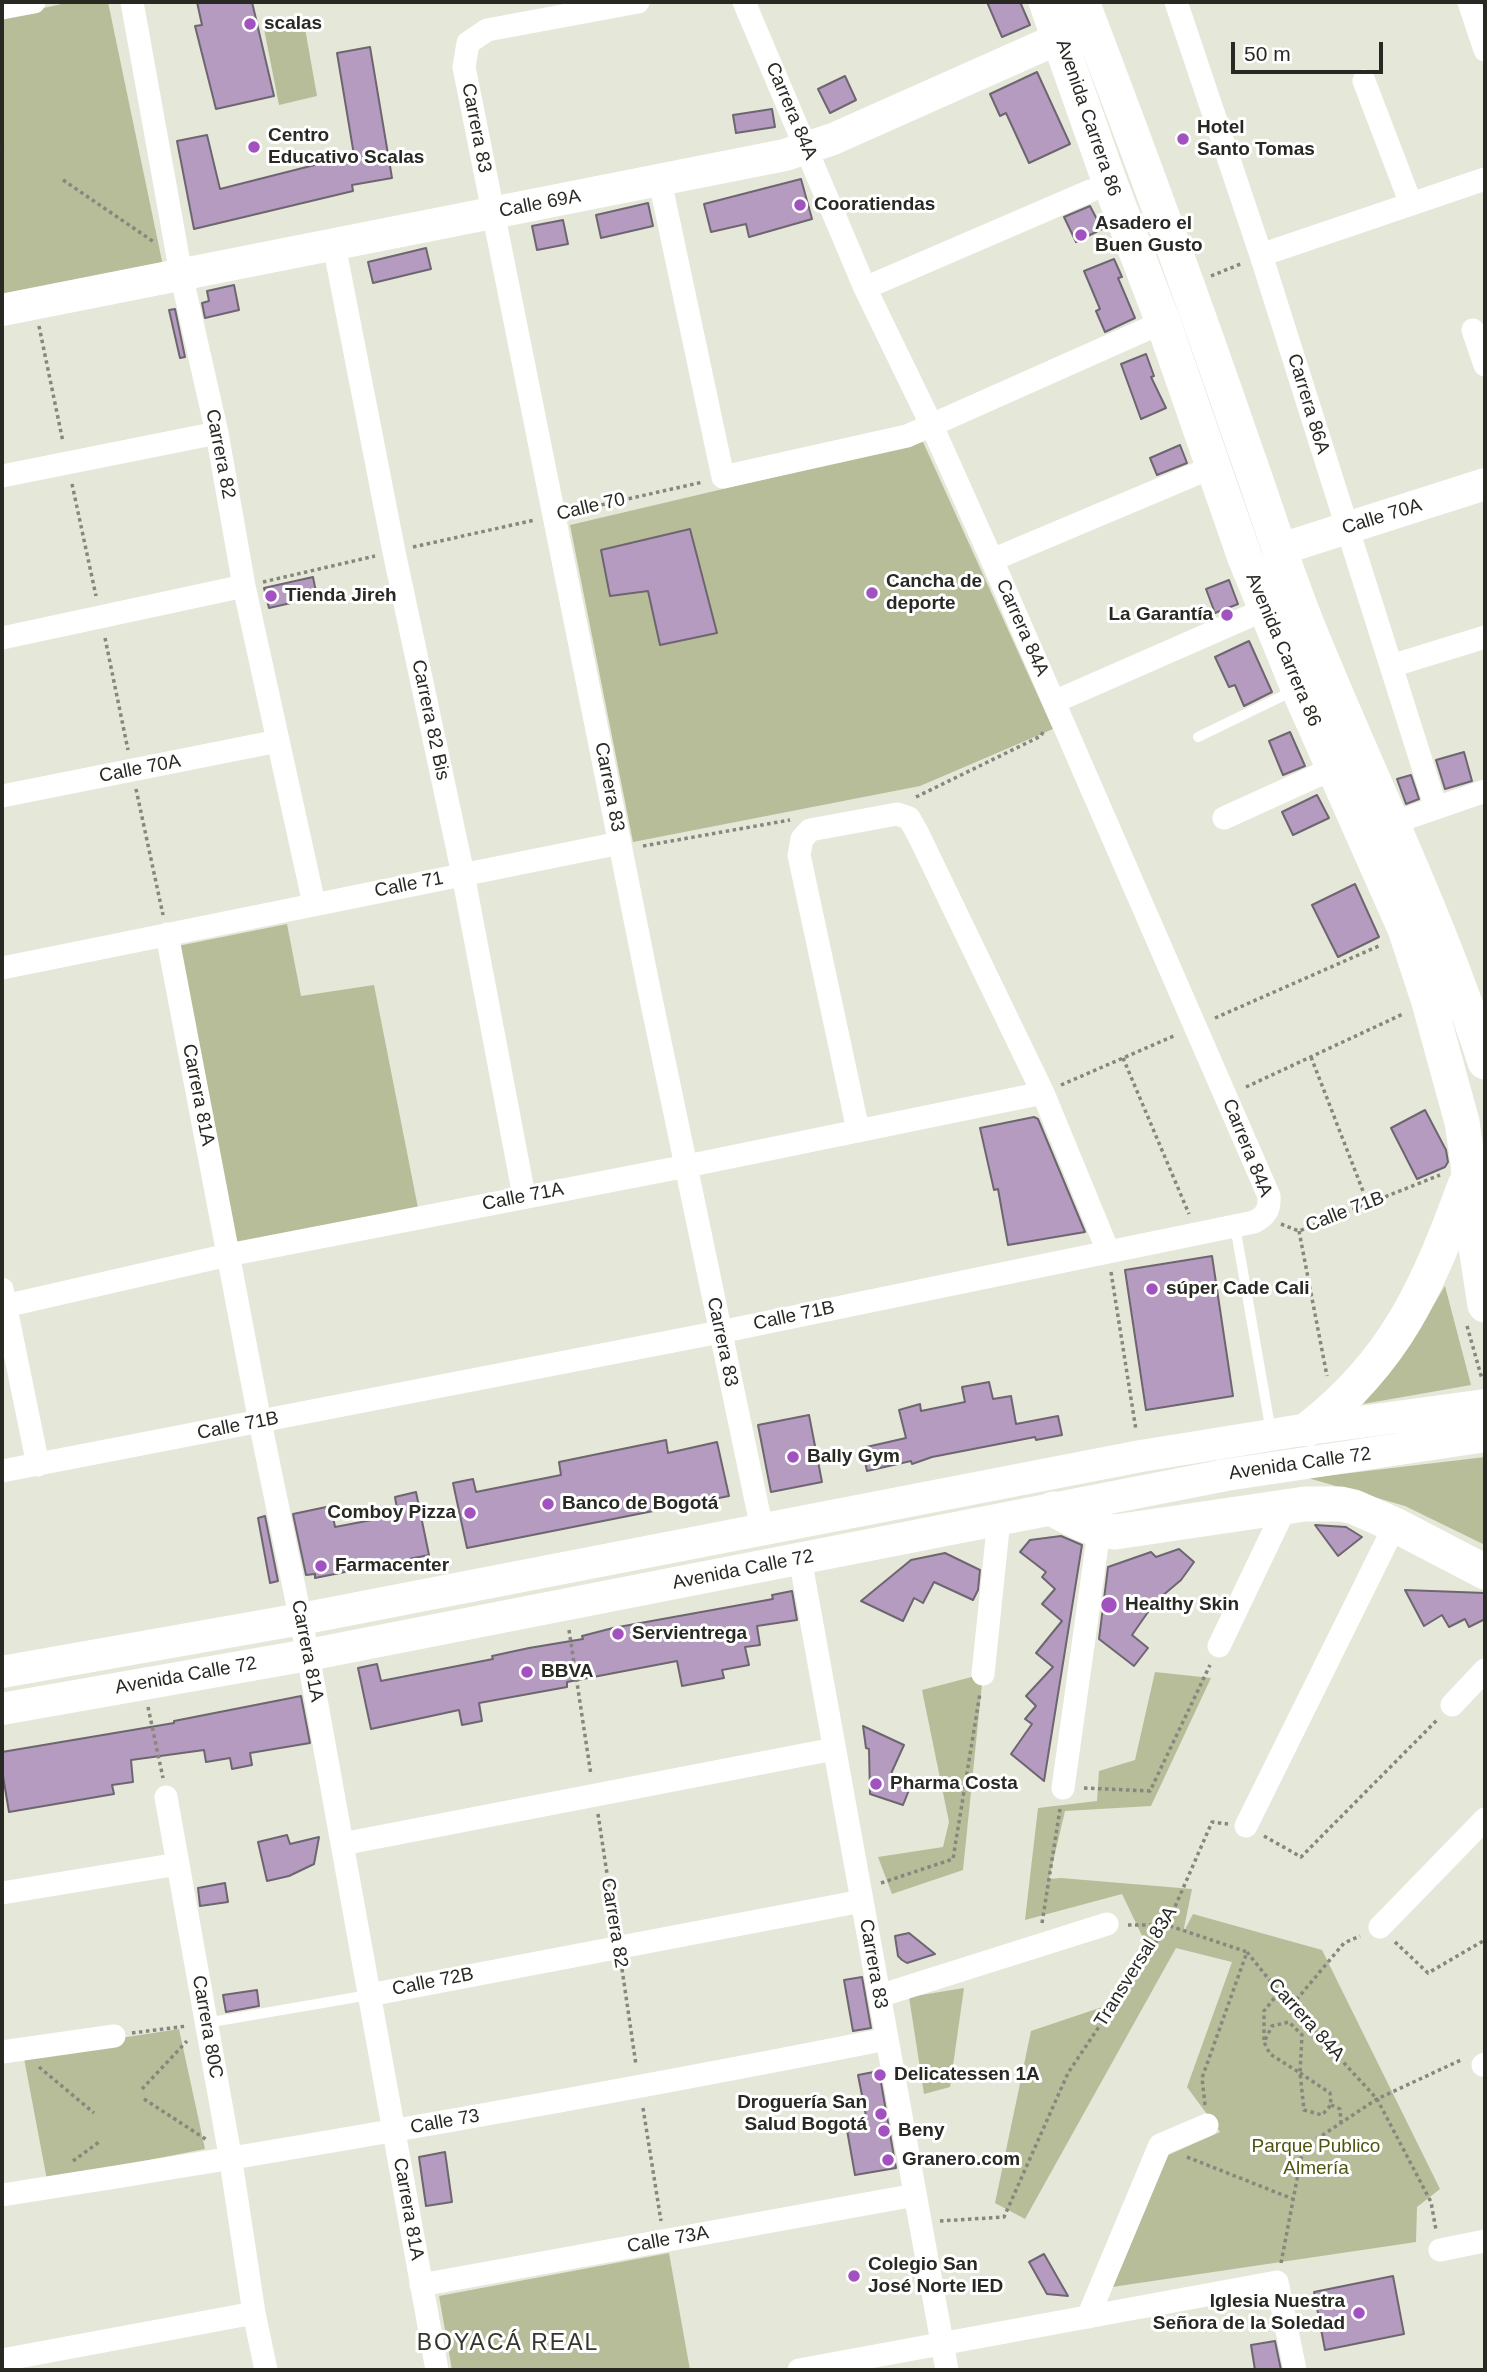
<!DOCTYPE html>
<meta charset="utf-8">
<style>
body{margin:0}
#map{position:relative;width:1487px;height:2372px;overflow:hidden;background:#e5e7d9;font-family:Helvetica,sans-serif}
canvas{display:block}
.frame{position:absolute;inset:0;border:4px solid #292924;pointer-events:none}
.scale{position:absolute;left:1231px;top:42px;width:152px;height:32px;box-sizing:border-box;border:4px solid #292924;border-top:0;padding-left:9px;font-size:21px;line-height:24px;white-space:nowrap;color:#292924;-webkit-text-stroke:5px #fff;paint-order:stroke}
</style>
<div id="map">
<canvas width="1487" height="2372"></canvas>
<div class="frame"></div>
<div class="scale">50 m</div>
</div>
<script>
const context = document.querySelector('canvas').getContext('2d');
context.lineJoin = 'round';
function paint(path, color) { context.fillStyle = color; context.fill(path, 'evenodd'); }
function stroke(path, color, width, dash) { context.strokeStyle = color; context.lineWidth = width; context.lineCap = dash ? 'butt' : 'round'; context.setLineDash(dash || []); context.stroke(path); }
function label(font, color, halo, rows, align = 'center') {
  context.font = font + ' Helvetica,sans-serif'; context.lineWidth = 6; context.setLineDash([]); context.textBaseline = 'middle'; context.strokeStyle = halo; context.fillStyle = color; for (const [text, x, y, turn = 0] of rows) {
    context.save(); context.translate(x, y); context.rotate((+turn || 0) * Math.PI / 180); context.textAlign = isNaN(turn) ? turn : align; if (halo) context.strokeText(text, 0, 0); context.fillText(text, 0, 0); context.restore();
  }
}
const green = new Path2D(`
 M71 2H108L163 266 2 302V17Z
 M303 17 317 96 279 105 263 24Z
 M923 442 1053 729 920 786 633 842 570 525Z
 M287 924 301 996 374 985 418 1208 234 1245 173 947Z
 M1445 1286 1471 1385 1363 1404 1405 1352Z
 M1485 1457V1545L1405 1506 1308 1478Z
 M1155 1672 1211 1678 1151 1806 1065 1811 1049 1879 1061 1878 1192 1889 1183 1933 1193 1914 1322 1950 1440 2189 1417 2207 1416 2242 1112 2287 1166 2156 1220 2132 1187 2087 1232 1962 1176 1948 1025 2219 995 2203 1031 2031 1123 2000 1146 1944 1122 1894 1025 1920 1038 1808 1097 1801 1099 1771 1135 1760Z
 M983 1674 963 1870 892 1894 878 1857 943 1847 949 1822 922 1690Z
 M964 1988 950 2087 924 2094 909 1997Z
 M179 2029 205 2149 47 2180 23 2053Z
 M669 2253 690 2370H452L439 2296Z`);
const building = new Path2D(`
 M197 2H252L274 96 216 109 195 26 202 25Z
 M987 2H1020L1030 25 1002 37Z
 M370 47 392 178 352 185 353 191 194 229 177 141 207 135 220 189 354 155 337 53Z
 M1037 72 1070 144 1029 163 1006 113 1000 116 990 94Z
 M845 76 856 100 830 113 818 89Z
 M772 109 775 127 736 133 733 115Z
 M801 179 812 219 749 237 746 224 711 232 704 204Z
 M648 203 653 226 601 238 596 215Z
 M1090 206 1102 229 1076 242 1064 217Z
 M563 220 568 244 537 250 532 226Z
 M426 248 431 269 373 283 368 262Z
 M1114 259 1122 277 1118 278 1135 318 1105 332 1096 311 1100 309 1084 271Z
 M234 285 239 310 205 318 202 303 209 301 207 291Z
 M175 309 185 357 180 358 169 310Z
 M1146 354 1154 376 1151 377 1166 408 1141 419 1121 364Z
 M1180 445 1187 463 1157 475 1150 458Z
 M690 529 717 633 660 645 648 591 610 596 601 550Z
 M313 577 317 597 269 608 264 588Z
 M1229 580 1238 604 1215 613 1206 589Z
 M1249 641 1272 692 1244 706 1235 685 1229 687 1215 657Z
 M1290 732 1305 766 1283 775 1269 741Z
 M1464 752 1472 781 1445 789 1436 760Z
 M1411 775 1419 799 1406 804 1397 779Z
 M1317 795 1329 818 1293 835 1282 812Z
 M1355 884 1379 937 1338 957 1312 905Z
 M1425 1110 1446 1150 1448 1162 1445 1167 1417 1179 1391 1128Z
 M1034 1117 1038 1119 1085 1232 1008 1245 998 1189 994 1190 980 1128Z
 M1212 1256 1233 1396 1146 1410 1125 1270Z
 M989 1382 993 1399 1011 1396 1016 1424 1058 1416 1062 1435 1036 1440 1035 1437 932 1457 912 1464 911 1461 867 1471 862 1448 906 1438 899 1410 920 1404 921 1411 965 1402 962 1387Z
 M809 1415 822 1482 771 1492 758 1425Z
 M666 1440 668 1453 717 1442 729 1496 467 1548 453 1483 473 1479 476 1492 561 1475 559 1462Z
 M416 1492 429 1555 315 1578V1574L306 1575 293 1514 331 1506 335 1527 398 1515 395 1497Z
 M265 1516 278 1581 270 1583 258 1518Z
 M1315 1525 1346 1527 1362 1537 1338 1556Z
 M1061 1536 1082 1545 1044 1781 1011 1754 1032 1724 1025 1719 1036 1706 1026 1696 1053 1667 1036 1653 1062 1621 1042 1604 1055 1589 1042 1577 1046 1572 1020 1552 1030 1540Z
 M1179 1549 1194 1562 1181 1580 1155 1602 1132 1635 1148 1648 1134 1666 1099 1639 1108 1567 1151 1552 1156 1557Z
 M945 1553 980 1570 978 1590 973 1600 934 1582 923 1603 914 1598 903 1621 861 1601 911 1560Z
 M1405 1590 1485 1593V1619L1469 1627 1465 1619 1449 1627 1442 1615 1424 1626Z
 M792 1591 797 1620 757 1626 760 1645 745 1647 749 1665 722 1670 724 1678 682 1686 677 1661 567 1682V1687L479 1703 482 1721 462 1725 459 1710 371 1729 358 1668 377 1664 381 1681 493 1659 492 1656 529 1648 583 1639 582 1636 613 1628 773 1599 772 1595Z
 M301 1696 310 1743 250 1753 252 1765 232 1769 230 1758 206 1762 204 1750 131 1760 133 1782 112 1785 114 1794 9 1812 2 1770V1752L174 1723V1721Z
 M863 1726 904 1745 889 1778 911 1785 903 1805 870 1794 869 1749 866 1748Z
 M287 1835 290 1844 319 1837 314 1864 289 1876 267 1881 258 1842Z
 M225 1883 228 1902 200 1906 198 1888Z
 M909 1933 935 1954 907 1963 902 1960 898 1956 895 1936Z
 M862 1977 871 2028 853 2031 844 1980Z
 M257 1990 259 2006 226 2012 223 1995Z
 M879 2071 896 2168 855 2175 847 2130 868 2126 858 2075Z
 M445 2152 452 2202 426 2206 419 2157Z
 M1044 2254 1068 2296 1047 2294 1029 2262Z
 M1393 2276 1404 2334 1325 2350 1314 2292Z
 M1275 2341 1281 2370H1255L1251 2345Z`);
const path = new Path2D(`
 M2 148 3 150
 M63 180 154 242
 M1211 276 1243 263
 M39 326 63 442
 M72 484 96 596
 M574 511 703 482
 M413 547 535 520
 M263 582 375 556
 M105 638 128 750
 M136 789 163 915
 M916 797 1041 736 1044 730
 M643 846 790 820
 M1215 1018 1381 945
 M1311 1057 1368 1204
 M1123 1058 1189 1214
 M1061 1085 1176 1035
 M1246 1087 1403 1014
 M1281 1224 1299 1231 1440 1175
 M1299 1231 1327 1376
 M1111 1272 1136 1430
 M1467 1326 1482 1379
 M569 1630 591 1775
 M148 1707 163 1778
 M1084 1788 1150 1791 1210 1665
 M598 1814 615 1927
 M1264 1836 1301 1857 1438 1719
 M881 1883 953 1859 980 1693
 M1042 1923 1060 1809
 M1128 1925H1167L1247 1952
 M1395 1942 1428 1973 1485 1940
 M622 1969 636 2065
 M1292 2005 1344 1943 1360 1936
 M132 2033 187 2026
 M1264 2040V2011L1279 1992
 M39 2067 94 2113
 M1300 2073 1330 2093 1331 2105 1322 2115 1304 2110 1300 2073 1302 2035 1289 2022 1272 2026 1264 2042 1270 2054 1300 2073
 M142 2089 187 2041
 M144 2099 207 2140
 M1205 2105 1202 2078 1247 1952 1279 1992 1377 2099 1431 2202 1436 2230
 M1331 2105 1340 2109 1341 2123
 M643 2108 661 2221
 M1187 2157 1293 2199
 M73 2161 99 2142
 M940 2221 1004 2217 1068 2073 1167 1925 1212 1822 1228 1824
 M1281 2263 1303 2148 1377 2099 1463 2059`);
const lane = new Path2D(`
 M1198 737 1295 690
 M1235 1226 1271 1432
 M206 2023 369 1995`);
const street = new Path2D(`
 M132 2 181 274 217 433 244 586 314 904
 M638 2 487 30 468 43 464 67 650 994 762 1529
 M1176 2 1261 255 1436 808
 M1469 2 1485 50
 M2 8 34 2
 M1364 81 1411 204
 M660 181 723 477 907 436 1163 322
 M334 245 394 552 463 874 524 1196
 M1261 255 1485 179
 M865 288 1090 191
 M1473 330 1485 365
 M2 476 217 433
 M992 560 1196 474
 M2 638 244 586
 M1391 666 1485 637
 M1054 702 1266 609
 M2 796 278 741
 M1224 818 1334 768
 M1393 823 1485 791
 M167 934 260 1422 308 1655 437 2370
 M2 968 620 843
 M858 1130 799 855 802 839 810 830 897 814 909 818 918 834 1043 1093 1108 1251
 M2 1289 38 1465
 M5 1306 228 1255 687 1166 1043 1093
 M2 1471 720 1332 1254 1222C1266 1216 1270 1209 1269 1196L992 560 932 426 865 288 744 2
 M800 1558 947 2370
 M1219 1646 1286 1506
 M983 1674 999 1519
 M1452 1705 1485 1670
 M1063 1788 1099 1531
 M166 1797 230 2155 254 2313 266 2370
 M1246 1826 1395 1525
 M342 1844 834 1749
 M2 1893 178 1864
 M1380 1927 1485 1819
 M369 1995 862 1901
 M879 1996 1107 1924
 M2 2052 114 2036
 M1483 2065 1485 2064
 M2 2195C298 2149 593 2097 887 2039
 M1440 2250 1485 2241
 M421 2285 915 2195
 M1088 2317 1160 2145 1207 2125
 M2 2360 254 2313
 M799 2370 1277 2282 1295 2370`);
const secondary = new Path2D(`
 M2 310 785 155 833 139 1060 38
 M1278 550 1485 484
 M2 1672 301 1619 1141 1456 1308 1429 1485 1405
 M2 1709 308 1655 1226 1475 1485 1436`);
const primary = new Path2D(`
 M1046 2 1110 183 1163 322 1245 558 1298 688 1405 929 1429 1002 1462 1122 1468 1163 1472 1222 1485 1305
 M1082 2C1139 151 1194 301 1246 452 1268 513 1286 574 1311 634 1369 777 1438 915 1485 1062
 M1308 1429C1396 1361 1428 1286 1465 1185
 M1053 1509C1073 1520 1091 1530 1115 1532L1305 1504H1341L1354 1507 1395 1525 1485 1572`);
const markers = [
 [250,24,7,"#a251c0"],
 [1183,139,7,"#a251c0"],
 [254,147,7,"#a251c0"],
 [800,205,7,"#a251c0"],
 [1081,235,7,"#a251c0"],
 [872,593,7,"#a251c0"],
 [271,596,7,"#a251c0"],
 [1227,615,7,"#a251c0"],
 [1152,1289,7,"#a251c0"],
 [793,1457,7,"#a251c0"],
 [548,1504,7,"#a251c0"],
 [470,1513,7,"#a251c0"],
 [321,1566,7,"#a251c0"],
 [1109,1605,9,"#a251c0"],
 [618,1634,7,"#a251c0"],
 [527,1672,7,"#a251c0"],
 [876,1784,7,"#a251c0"],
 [880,2075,7,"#a251c0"],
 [881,2114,7,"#a251c0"],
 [884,2131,7,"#a251c0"],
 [888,2160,7,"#a251c0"],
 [854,2276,7,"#a251c0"],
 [1359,2313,7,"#a251c0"]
];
const poiNames = [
 ["scalas",264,24],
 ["Hotel",1197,128],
 ["Santo Tomas",1197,150],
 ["Centro",268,136],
 ["Educativo Scalas",268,158],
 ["Cooratiendas",814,205],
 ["Asadero el",1095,224],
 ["Buen Gusto",1095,246],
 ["Cancha de",886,582],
 ["deporte",886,604],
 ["Tienda Jireh",285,596],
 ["La Garantía",1213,615,"right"],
 ["súper Cade Cali",1166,1289],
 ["Bally Gym",807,1457],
 ["Banco de Bogotá",562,1504],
 ["Comboy Pizza",456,1513,"right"],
 ["Farmacenter",335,1566],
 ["Healthy Skin",1125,1605],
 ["Servientrega",632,1634],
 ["BBVA",541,1672],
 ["Pharma Costa",890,1784],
 ["Delicatessen 1A",894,2075],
 ["Droguería San",867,2103,"right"],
 ["Salud Bogotá",867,2125,"right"],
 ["Beny",898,2131],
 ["Granero.com",902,2160],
 ["Colegio San",868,2265],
 ["José Norte IED",868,2287],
 ["Iglesia Nuestra",1345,2302,"right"],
 ["Señora de la Soledad",1345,2324,"right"]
];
const streetNames = [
 ["Carrera 84A",791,111,67],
 ["Avenida Carrera 86",1088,118,71],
 ["Carrera 83",476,128,79],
 ["Calle 69A",540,204,-11],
 ["Carrera 86A",1308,404,73],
 ["Carrera 82",220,454,79],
 ["Calle 70",591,507,-13],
 ["Calle 70A",1382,517,-17],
 ["Carrera 84A",1022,628,66],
 ["Avenida Carrera 86",1283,650,67],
 ["Carrera 82 Bis",430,720,78],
 ["Calle 70A",140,769,-11],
 ["Carrera 83",609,787,79],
 ["Calle 71",409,885,-11],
 ["Carrera 81A",198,1095,79],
 ["Carrera 84A",1247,1148,68],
 ["Calle 71A",523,1197,-11],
 ["Calle 71B",1345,1212,-21],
 ["Calle 71B",794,1316,-12],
 ["Carrera 83",722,1342,78],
 ["Calle 71B",238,1426,-11],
 ["Avenida Calle 72",1300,1464,-8],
 ["Avenida Calle 72",743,1570,-11],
 ["Carrera 81A",307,1651,79],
 ["Avenida Calle 72",186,1676,-10],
 ["Carrera 82",614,1923,81],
 ["Carrera 83",873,1964,80],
 ["Transversal 83A",1136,1967,-58],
 ["Calle 72B",433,1982,-11],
 ["Carrera 84A",1306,2020,48],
 ["Carrera 80C",207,2027,80],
 ["Calle 73",445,2122,-10],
 ["Carrera 81A",408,2209,80],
 ["Calle 73A",668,2240,-10]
];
const parkNames = [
 ["Parque Publico",1316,2147],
 ["Almería",1316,2169]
];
const quarterNames = [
 ["BOYACÁ REAL",508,2344]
];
paint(green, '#b7bd99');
paint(building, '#b59bc0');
stroke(building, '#6d6670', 2);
stroke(path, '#86877d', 3.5, [3.5, 3.5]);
stroke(lane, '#fff', 10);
stroke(street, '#fff', 23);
stroke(secondary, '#fff', 32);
stroke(primary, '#fff', 35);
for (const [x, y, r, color] of markers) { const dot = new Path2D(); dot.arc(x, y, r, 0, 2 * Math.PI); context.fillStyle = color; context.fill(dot); stroke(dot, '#fff', 2.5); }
label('bold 19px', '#292924', '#fff', poiNames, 'left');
label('19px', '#292924', '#fff', streetNames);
label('19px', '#4f550e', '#fff', parkNames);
context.letterSpacing = '2px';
label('23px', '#35372c', '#fff', quarterNames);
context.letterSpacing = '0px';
</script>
